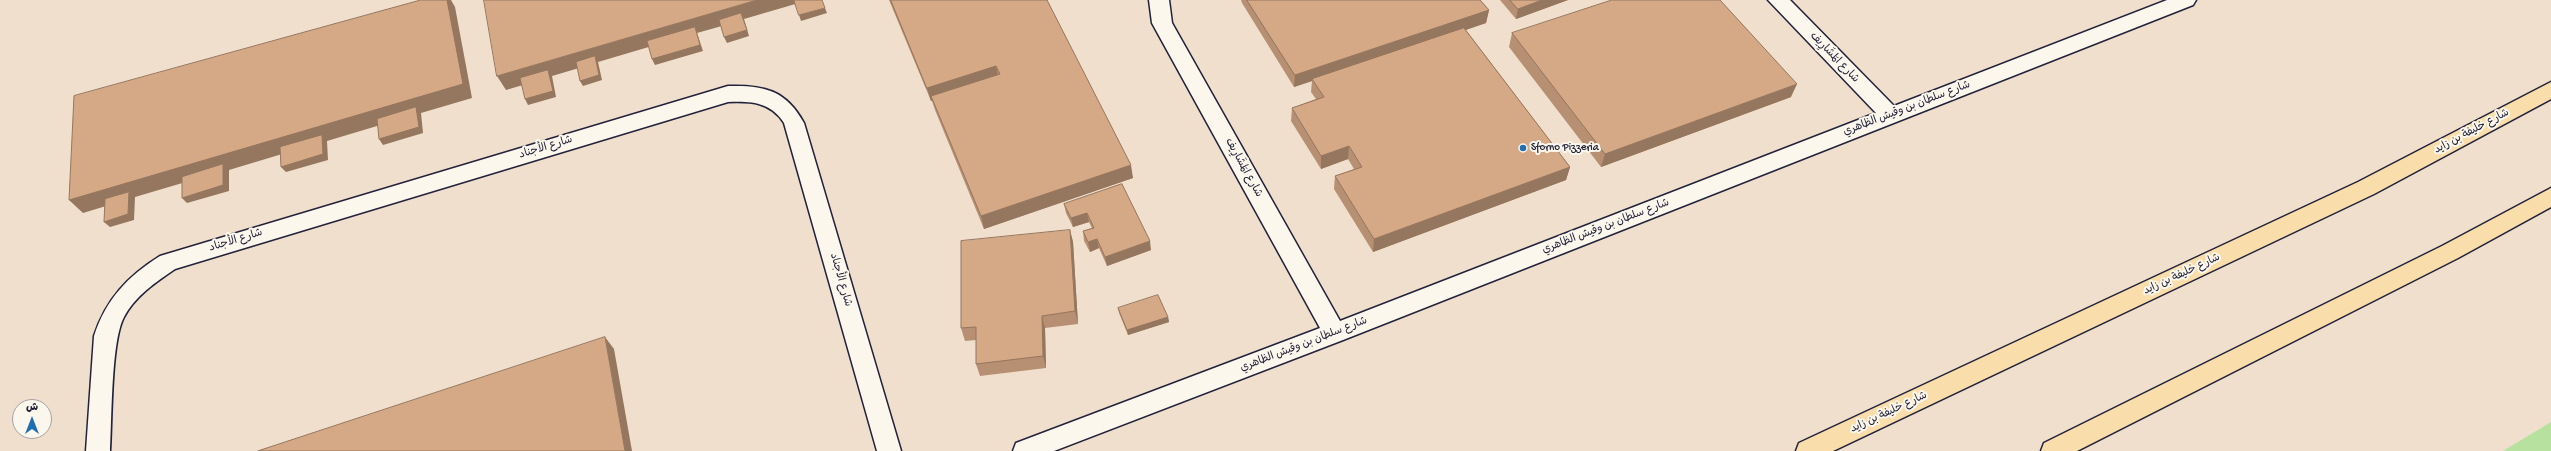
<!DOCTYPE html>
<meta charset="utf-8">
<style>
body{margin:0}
#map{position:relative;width:2551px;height:451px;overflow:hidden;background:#f0dfcd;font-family:"Gochi Hand","Playpen Sans Arabic",sans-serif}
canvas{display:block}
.north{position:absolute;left:12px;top:399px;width:40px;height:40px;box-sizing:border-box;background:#fbf7ec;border:1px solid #a4a2a5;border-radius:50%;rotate:0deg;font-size:11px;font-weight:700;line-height:16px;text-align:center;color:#22223b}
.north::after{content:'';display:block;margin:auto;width:14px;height:18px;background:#1f6fb2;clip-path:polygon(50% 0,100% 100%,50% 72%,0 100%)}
</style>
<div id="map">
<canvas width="2551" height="451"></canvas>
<div class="north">ش</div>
</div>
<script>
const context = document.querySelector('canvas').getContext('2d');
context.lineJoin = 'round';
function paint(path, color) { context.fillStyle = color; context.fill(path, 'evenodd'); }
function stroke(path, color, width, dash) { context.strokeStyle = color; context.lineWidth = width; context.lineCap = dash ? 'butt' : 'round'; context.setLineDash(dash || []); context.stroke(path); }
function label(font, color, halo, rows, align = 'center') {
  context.font = font + ' "Gochi Hand","Playpen Sans Arabic",sans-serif'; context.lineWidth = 4; context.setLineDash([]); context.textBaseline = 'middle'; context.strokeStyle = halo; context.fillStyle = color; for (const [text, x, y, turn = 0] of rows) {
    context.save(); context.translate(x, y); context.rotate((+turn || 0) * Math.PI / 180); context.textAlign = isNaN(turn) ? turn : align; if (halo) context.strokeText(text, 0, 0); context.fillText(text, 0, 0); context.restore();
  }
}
const green = new Path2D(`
 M2551 422V451H2503Z`);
const minor = new Path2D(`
 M1149 0H1169L1172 23 1340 321 1876 113 1768 0H1790L1894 106 2167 0H2196L2193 5 1343 340 1054 451H1013L1016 443 1320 328 1152 23Z
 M728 86C764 85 786 90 804 123L901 451H877L784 123C771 102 751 101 728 102L175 269C156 282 135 296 124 317 111 341 112 420 110 451H86L94 336C106 299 128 276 160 256Z`);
const trunk = new Path2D(`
 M2551 82V99L2374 194 1833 451H1796L1799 443 2358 182Z
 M2551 188V207L2458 258 2077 451H2041L2044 443 2442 246Z`);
const wall = new Path2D(`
 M889 0H1047L1133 178 984 229 935 110 932 101H931Z
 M1241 0H1480L1489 10 1486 23 1466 30 1570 167 1566 180 1373 252 1334 189 1335 176 1354 169 1348 159 1321 169 1291 121 1292 108 1316 99 1311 92 1312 81 1294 87 1242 3Z
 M1500 0H1568L1516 19Z
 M1512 33 1791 97 1601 167 1509 47Z
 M1122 184 1151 250 1107 266 1099 248 1090 252 1084 241 1083 231 1092 228 1089 222 1073 227 1066 213 1064 204Z
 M1070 230 1073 242 1078 324 1045 328 1046 368 980 376 976 364V340L965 341 961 328Z
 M1118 308 1168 317 1169 322 1128 335 1119 313Z`);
const shadedWall = new Path2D(`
 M447 0H451L455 7 472 98 421 113 423 133 383 145 379 139 417 114 327 141 328 160 286 172 281 167 322 142 229 170V191L187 203 182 198 223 171 135 197 134 220 110 227 104 222 129 199 83 213 69 200Z
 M757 0H809L744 19 749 36 727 43 724 37 743 20 697 33 703 51 655 65 652 59 696 33 598 62 602 80 583 86 580 81 596 63 552 76 556 97 528 105 525 99 550 77 506 90 497 76Z
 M1542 0H1568L1516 19 1518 9Z
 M825 8 827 13 801 21 799 15Z
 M1489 10 1486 23 1313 81 1312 79V81L1294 87 1295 75Z
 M996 66 999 80 931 96 932 101H931L927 88Z
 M1797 84 1791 97 1601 167 1605 154Z
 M1349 146 1348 159 1321 169V156Z
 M1131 165 1133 178 984 229 981 216Z
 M1570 167 1566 180 1373 252 1374 239Z
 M1087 213 1089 222 1073 227 1071 218Z
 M1070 230 1073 242 1078 324 1075 311Z
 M1097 239 1099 248 1090 252 1088 242Z
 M1150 241 1151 250 1107 266 1105 257Z
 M1042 316 1045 328 1046 368 1043 356Z
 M1168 317 1169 322 1128 335 1127 330Z
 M605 337 614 349 632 451H625Z`);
const building = new Path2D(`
 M421 0H447L463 84 69 200 74 96Z
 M484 0H757L497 76Z
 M794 0H822L825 8 799 15Z
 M891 0H1047L1131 165 981 216 931 96 1000 74 996 66 927 88Z
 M1247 0H1480L1489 10 1295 75Z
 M1510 0H1542L1518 9Z
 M1612 0H1720L1797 84 1605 154 1512 33Z
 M741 13 747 30 724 37 719 20Z
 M695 27 700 45 652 59 647 41Z
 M1464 28 1570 167 1374 239 1335 176 1362 167 1349 146 1321 156 1292 108 1324 97 1312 79Z
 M595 56 599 75 580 81 576 62Z
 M548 70 553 91 525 99 520 78Z
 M416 107 419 127 379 139 377 119Z
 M322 135 323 154 281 167 280 147Z
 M223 164V185L182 198V177Z
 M1122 184 1150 241 1105 257 1097 239 1088 242 1083 231 1094 228 1087 213 1071 218 1064 204Z
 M129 192 128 214 104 222 105 199Z
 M1070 230 1075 311 1042 316 1043 356 976 364V327L961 328V241Z
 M1158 295 1168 317 1127 330 1118 308Z
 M605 337 625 451H258Z`);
const markers = [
 [1523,148,4,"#1f6fb2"]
];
const streetNames = [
 ["شارع المَشَارِيف",1834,58,46],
 ["شارع سلطان بن وقيش الظاهري",1907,109,-21],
 ["شارع خليفة بن زايد",2472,132,-28],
 ["شارع الأجناد",546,148,-17],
 ["شارع المَشَارِيف",1243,168,61],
 ["شارع سلطان بن وقيش الظاهري",1606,227,-21],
 ["شارع الأجناد",236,241,-17],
 ["شارع خليفة بن زايد",2182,275,-25],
 ["شارع الأجناد",840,280,74],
 ["شارع سلطان بن وقيش الظاهري",1304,345,-21],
 ["شارع خليفة بن زايد",1889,413,-25]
];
const poiNames = [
 ["Sforno Pizzeria",1531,148]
];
paint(green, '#b6e19f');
stroke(minor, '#22223b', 3);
stroke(trunk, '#22223b', 3);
paint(minor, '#fbf7ec');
paint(trunk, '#f9deab');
paint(wall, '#b79073');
paint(shadedWall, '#95765e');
paint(building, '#d5a886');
stroke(building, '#95765e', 1);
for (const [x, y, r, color] of markers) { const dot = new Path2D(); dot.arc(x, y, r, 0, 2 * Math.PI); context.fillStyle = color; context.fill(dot); stroke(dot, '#fbf7ec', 1.5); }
label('11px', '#22223b', '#fbf7ec', streetNames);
label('11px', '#22223b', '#fbf7ec', poiNames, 'left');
</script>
